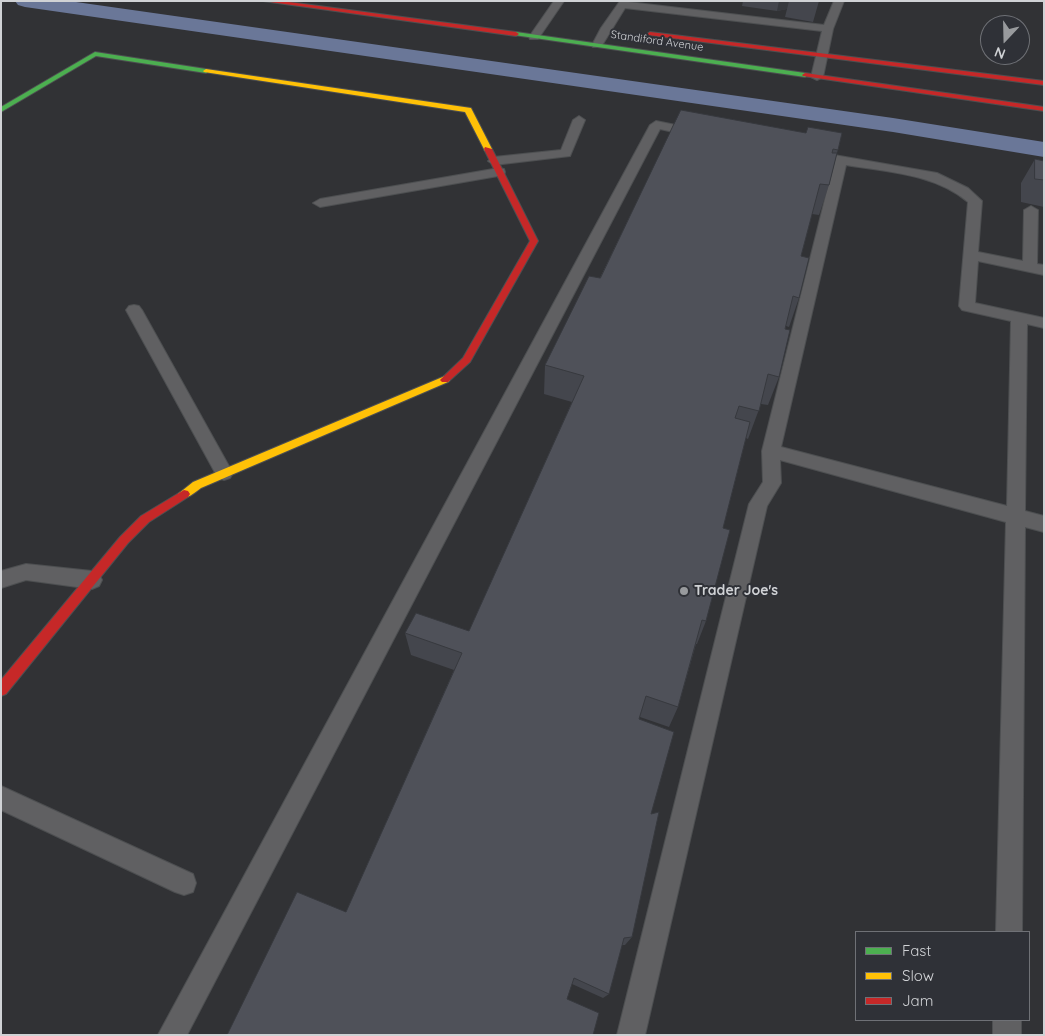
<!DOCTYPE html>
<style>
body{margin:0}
#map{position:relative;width:1045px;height:1036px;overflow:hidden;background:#313235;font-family:Quicksand,sans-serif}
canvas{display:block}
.frame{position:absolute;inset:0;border:2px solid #d0d2d5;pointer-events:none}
.legend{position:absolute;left:855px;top:931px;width:175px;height:90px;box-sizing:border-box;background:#2f3137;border:1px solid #6f7176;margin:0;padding:6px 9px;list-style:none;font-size:15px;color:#d0d2d5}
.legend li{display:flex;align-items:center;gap:10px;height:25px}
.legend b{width:25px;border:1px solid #6f7176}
.north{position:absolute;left:980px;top:15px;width:50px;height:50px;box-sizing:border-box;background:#2f3137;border:1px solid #6f7176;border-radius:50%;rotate:201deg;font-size:14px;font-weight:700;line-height:20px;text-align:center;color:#d0d2d5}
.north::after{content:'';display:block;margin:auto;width:18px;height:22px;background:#989a9d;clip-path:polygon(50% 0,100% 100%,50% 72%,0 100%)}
</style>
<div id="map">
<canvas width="1045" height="1036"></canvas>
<div class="frame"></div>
<ul class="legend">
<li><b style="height:6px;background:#4caf50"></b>Fast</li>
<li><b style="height:6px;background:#ffc107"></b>Slow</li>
<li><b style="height:6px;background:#c62828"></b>Jam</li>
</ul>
<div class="north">N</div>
</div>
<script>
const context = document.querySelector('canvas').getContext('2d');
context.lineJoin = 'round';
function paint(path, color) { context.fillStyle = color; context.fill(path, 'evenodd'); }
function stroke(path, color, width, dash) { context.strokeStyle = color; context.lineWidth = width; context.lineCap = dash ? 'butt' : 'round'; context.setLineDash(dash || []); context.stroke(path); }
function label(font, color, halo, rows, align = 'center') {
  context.font = font + ' Quicksand,sans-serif'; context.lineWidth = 4; context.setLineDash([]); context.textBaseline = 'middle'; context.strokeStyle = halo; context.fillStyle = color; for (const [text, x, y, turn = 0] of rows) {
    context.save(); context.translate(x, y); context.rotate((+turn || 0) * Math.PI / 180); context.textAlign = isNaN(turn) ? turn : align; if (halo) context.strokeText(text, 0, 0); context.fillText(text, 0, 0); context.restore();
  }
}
const canal = new Path2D(`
 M15 1H69L893 118 1044 142V157L893 132 25 7 18 5Z`);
const lane = new Path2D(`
 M554 1H564L538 39H530L529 37Z
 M620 1 824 25 834 1H844L833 29 823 77 817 80 811 77 822 31 625 8 601 47H593L592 45 601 28Z
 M579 116 585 120 570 156 494 165 488 161 494 157 561 150 573 120Z
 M656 121 700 130 702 133 696 137 660 129 187 1035H158L650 125Z
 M811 151 937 173 968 188 982 201 978 252 1023 261 1024 210 1031 206 1038 210 1037 264 1044 265V275L978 261 975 303 1044 318V328L1027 324 1025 511 1044 516V532L1025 527 1022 932H996L1006 522 780 460 781 483 767 506 645 1035H617L749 504 763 482 762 451 834 163 807 158 805 155ZM846 165C888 172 935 174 968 202L959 306 962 310 1011 321 1007 506 781 447Z
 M499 168 504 169 505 172 504 175 320 207 313 203 320 199Z
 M134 305 139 306 142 310 230 468 233 473 230 478 224 480 218 478 126 310 129 306Z
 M26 564 92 571 99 574 102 580 99 586 92 589 26 580 1 588V571Z
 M1 786 193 874 196 883 193 892 184 895 175 892 1 810Z
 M993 1020H1021V1035H993Z`);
const fast = new Path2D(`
 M516 32 805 73 808 75 805 77 514 35V33Z
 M95 52 206 69 209 71 206 73 96 56 1 112V107Z`);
const slow = new Path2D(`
 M206 69 471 108 492 149 485 151 465 112 204 72 203 71Z
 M445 376 448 378 450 380 448 382 201 488C195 492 188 500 180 497L178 494 193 482Z`);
const jam = new Path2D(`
 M263 1H281L516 32 519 34 516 36Z
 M650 32 1044 81V85L648 35 647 34Z
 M805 73 1044 107V111L803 76 802 75Z
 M485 147 492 149 538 241 470 362 448 382H442L440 380 442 378 463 358 530 241 484 149Z
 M184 490 188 491 190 494 188 497 149 522 128 543 6 694 1 696V680L120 537 141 516Z`);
const wall = new Path2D(`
 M742 1H819L813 22 785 17 787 9 777 11 742 6 743 1Z
 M806 133H842L829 185 819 215 812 214 801 256 799 298 789 327 786 326 779 377 768 405 761 404 748 439 746 438 723 528 706 621 697 644H696L678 707 669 727 640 717 639 719 651 814 632 937 625 945H622L609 994 603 998 572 984 346 912 454 670 411 655 405 633 469 631 572 402 544 394 545 365 600 278Z
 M1035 159 1044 161V207L1021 202V183Z`);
const shadedWall = new Path2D(`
 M779 1H789L787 9 777 11Z`);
const building = new Path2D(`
 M681 110 806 133 808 127 842 133 838 150 833 149 832 153H837L829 185 820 184 801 256 809 258 799 298 793 296 785 329 790 330 779 377 768 374 759 411 739 406 735 418 750 422 723 528 730 530 706 621 702 620 678 707 646 696 639 719 674 732 651 814 659 812 632 937 624 938 609 994 574 978 567 999 599 1013 593 1035H227L297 892 346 912 462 653 405 633 416 613 469 631 584 376 545 365 589 276 600 278Z
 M1035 159 1044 161V180L1035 179Z`);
const markers = [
 [684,591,5,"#989a9d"]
];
const farStreetnames = [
 ["Standiford Avenue",657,41,8]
];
const poiNames = [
 ["Trader Joe's",694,591]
];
paint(canal, '#6a7798');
stroke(lane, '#4d4f51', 2);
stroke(fast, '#4d4f51', 2);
stroke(slow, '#4d4f51', 2);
stroke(jam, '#4d4f51', 2);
paint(lane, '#606062');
paint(fast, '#4caf50');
paint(slow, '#ffc107');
paint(jam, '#c62828');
paint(wall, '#44464d');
paint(shadedWall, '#37393e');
paint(building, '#4f5159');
stroke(building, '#37393e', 1);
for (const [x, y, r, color] of markers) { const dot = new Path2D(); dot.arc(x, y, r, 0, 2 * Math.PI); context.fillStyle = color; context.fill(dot); stroke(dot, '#2f3137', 2); }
label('11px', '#d0d2d5', '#2f3137', farStreetnames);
label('bold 14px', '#d0d2d5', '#2f3137', poiNames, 'left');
</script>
